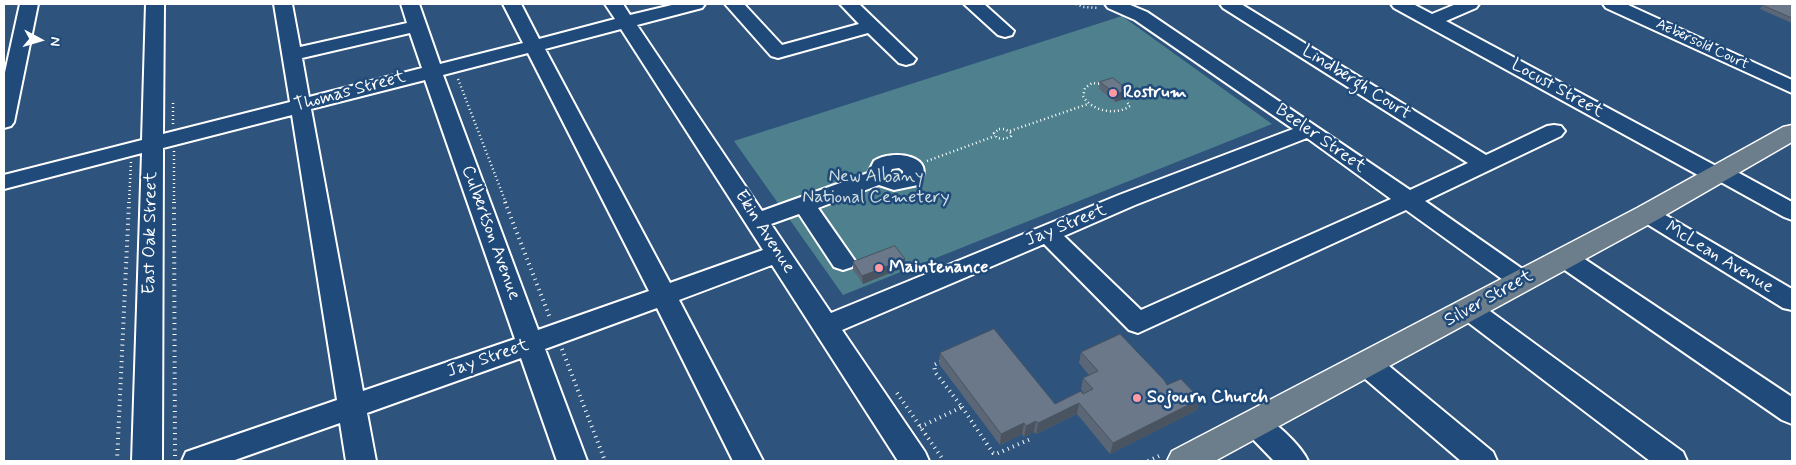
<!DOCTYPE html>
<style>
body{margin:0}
#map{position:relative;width:1796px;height:465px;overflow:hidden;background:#2e537d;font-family:Mynerve,sans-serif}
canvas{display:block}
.frame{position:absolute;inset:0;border:5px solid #fff;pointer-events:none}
.north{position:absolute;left:15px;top:15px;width:50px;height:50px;-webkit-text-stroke:4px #1f4a7a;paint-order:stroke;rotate:96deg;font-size:14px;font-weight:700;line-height:20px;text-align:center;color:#fff}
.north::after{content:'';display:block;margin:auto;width:18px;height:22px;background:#fff;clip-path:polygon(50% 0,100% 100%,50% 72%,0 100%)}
</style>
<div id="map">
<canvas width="1796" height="465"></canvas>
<div class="frame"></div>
<div class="north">N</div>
</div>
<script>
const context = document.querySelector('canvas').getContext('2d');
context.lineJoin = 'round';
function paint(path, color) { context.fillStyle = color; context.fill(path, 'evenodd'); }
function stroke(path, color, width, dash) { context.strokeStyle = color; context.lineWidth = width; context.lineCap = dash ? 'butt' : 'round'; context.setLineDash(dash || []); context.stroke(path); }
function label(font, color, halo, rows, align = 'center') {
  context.font = font + ' Mynerve,sans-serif'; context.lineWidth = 5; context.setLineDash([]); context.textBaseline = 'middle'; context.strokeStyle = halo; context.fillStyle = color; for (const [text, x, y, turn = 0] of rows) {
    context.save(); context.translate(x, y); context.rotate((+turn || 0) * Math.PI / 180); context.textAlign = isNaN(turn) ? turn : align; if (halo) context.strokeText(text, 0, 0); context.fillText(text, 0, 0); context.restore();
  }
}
const green = new Path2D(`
 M1122 16 1272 124 843 295 734 141Z`);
const pathFar1 = new Path2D(`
 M1076 4 1083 7 1099 8
 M458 79 506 203
 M1103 84 1092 83 1085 88 1083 96C1091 111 1116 116 1130 106L1126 101
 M173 103V124
 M999 129H1005L1011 133V136L1005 139 997 138 994 133Z
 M1010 131 1088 104
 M174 151V203
 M927 161 995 136
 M129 203 131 162`);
const path = new Path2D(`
 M174 202 175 458
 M505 202 550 318
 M562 349 605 461
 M897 393 944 461
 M962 407 993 453 996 454 1033 438
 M920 427 962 407 935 372 934 365 942 361
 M117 461 129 202
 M1148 461 1161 455`);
const minor = new Path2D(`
 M20 4H38L14 122 11 126 4 128V77Z
 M146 4H164L163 134 290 102 274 4H292L300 47 407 23 401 4H419L440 64 523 43 503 4H521L539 39 615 19 605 4H623L630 15 676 4H705L702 8 637 25 762 211 868 173 874 161C893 148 940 156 918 185L894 190 879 185 818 208 855 261 852 267 843 270 834 267 799 214 771 224 831 313 1119 195 1293 129 1135 20 1108 8 1105 4H1128L1147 12 1410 190 1468 163 1223 8 1220 4H1241L1486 155 1547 126 1554 125 1561 126 1565 131 1561 136 1425 201 1531 275 1535 281 1531 287 1522 290 1513 287 1406 210 1138 333 1129 330 1044 244 842 330 925 452 929 461H898L772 265 679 300 763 461H733L657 308 545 349 587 461H557L521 358 367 413 376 461H346L340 423 232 461H182L186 452 337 400 292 115 163 148 162 461H132L142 153 4 189V175L142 140ZM621 29 763 250 670 283 545 49ZM410 33 422 68 309 97 302 58ZM528 53 649 291 538 330 443 75ZM425 80 515 339 363 391 311 109ZM1307 138 1391 199 1141 310 1064 236 1135 205ZM899 168 903 171V174L896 175 890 173 892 169Z
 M725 4H744L782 45 859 24 840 4H859L916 59 913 63 906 65 899 63 868 33 778 58 771 56Z
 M964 4H984L1014 31 1012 35 1005 37 998 35Z
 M1391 4H1413L1432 14 1456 4H1479L1476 8 1446 21 1716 166 1728 167 1792 202V220L1784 217 1719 181 1707 180 1394 8Z
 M1603 4H1626L1792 80V93L1606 8Z
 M1647 206 1655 209 1792 289V310L1783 308 1639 219 1635 214 1639 209Z
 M1565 249 1574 252 1792 397V424L1782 420 1556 264 1553 258 1556 252Z
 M1470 300 1479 303 1683 452 1687 461H1650L1461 317 1457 310 1461 303Z
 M1367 353 1377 356 1493 452 1497 461H1461L1357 372 1353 364 1357 356Z
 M1255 411C1271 417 1301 445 1308 461H1274L1245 431 1241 423 1245 415Z`);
const major = new Path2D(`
 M1792 125V142L1657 220 1215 461H1167L1172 451 1637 208 1783 127Z`);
const wall = new Path2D(`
 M1792 4V23L1760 9 1762 5Z
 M1100 82 1128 90 1127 98 1115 102 1099 89Z
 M905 259V267L863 284 853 270V262Z
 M1081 352 1167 385 1200 399 1197 410 1110 454 1077 414 1036 434 1034 432 1024 437 1022 434 1000 445 939 364 940 353 1055 404 1084 394 1081 389 1083 378 1089 375 1079 363Z`);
const shadedWall = new Path2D(`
 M1128 90 1127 98 1115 102 1116 94Z
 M905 259V267L863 284 862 276Z
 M1200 399 1197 410 1110 454 1113 443Z
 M1079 403 1077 414 1036 434 1038 423Z
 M1036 421 1034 432 1024 437 1026 426Z
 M1024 423 1022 434 1000 445 1001 434Z`);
const building = new Path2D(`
 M1766 4H1792V18L1762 5Z
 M1113 78 1128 90 1116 94 1100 82Z
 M895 246 905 259 862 276 853 262Z
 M994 329 1055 404 1081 391 1083 394 1093 389 1083 378 1098 371 1081 352 1120 334 1164 380 1167 385 1181 379 1200 399 1113 443 1079 403 1038 423 1036 421 1026 426 1024 423 1001 434 940 353Z`);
const markers = [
 [1113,93,5,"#ff9aa2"],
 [879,268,5,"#ff9aa2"],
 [1137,398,5,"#ff9aa2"]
];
const farStreetnames = [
 ["Aebersold Court",1702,45,25]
];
const streetNames = [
 ["Lindbergh Court",1356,83,32],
 ["Locust Street",1557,89,29],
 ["Thomas Street",350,92,-15],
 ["Beeler Street",1320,139,35],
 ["Jay Street",1066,226,-22],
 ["Ekin Avenue",764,232,57],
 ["East Oak Street",151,233,-89],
 ["Culbertson Avenue",490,233,70],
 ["McLean Avenue",1719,258,31],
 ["Silver Street",1489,299,-29],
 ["Jay Street",488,359,-19]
];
const poiNames = [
 ["Rostrum",1123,93],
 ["Maintenance",889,268],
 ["Sojourn Church",1147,398]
];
const parkNames = [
 ["New Albany",876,177],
 ["National Cemetery",876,198]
];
paint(green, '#4e818d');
stroke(minor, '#fff', 4);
stroke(major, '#fff', 3);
stroke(pathFar1, '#fff', 2.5, [1, 3]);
stroke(path, '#fff', 4, [1, 4.5]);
paint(minor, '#1f4a7a');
paint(major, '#6c7d8b');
paint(wall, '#5b6776');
paint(shadedWall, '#4a5460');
paint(building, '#6a7889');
stroke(building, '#4a5460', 1);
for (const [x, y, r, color] of markers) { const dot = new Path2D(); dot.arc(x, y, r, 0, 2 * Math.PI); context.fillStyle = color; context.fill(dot); stroke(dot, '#1f4a7a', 2); }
label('15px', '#fff', '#1f4a7a', farStreetnames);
label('18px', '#fff', '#1f4a7a', streetNames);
label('bold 18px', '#fff', '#1f4a7a', poiNames, 'left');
label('18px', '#d3e0e2', '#1f4a7a', parkNames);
</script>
